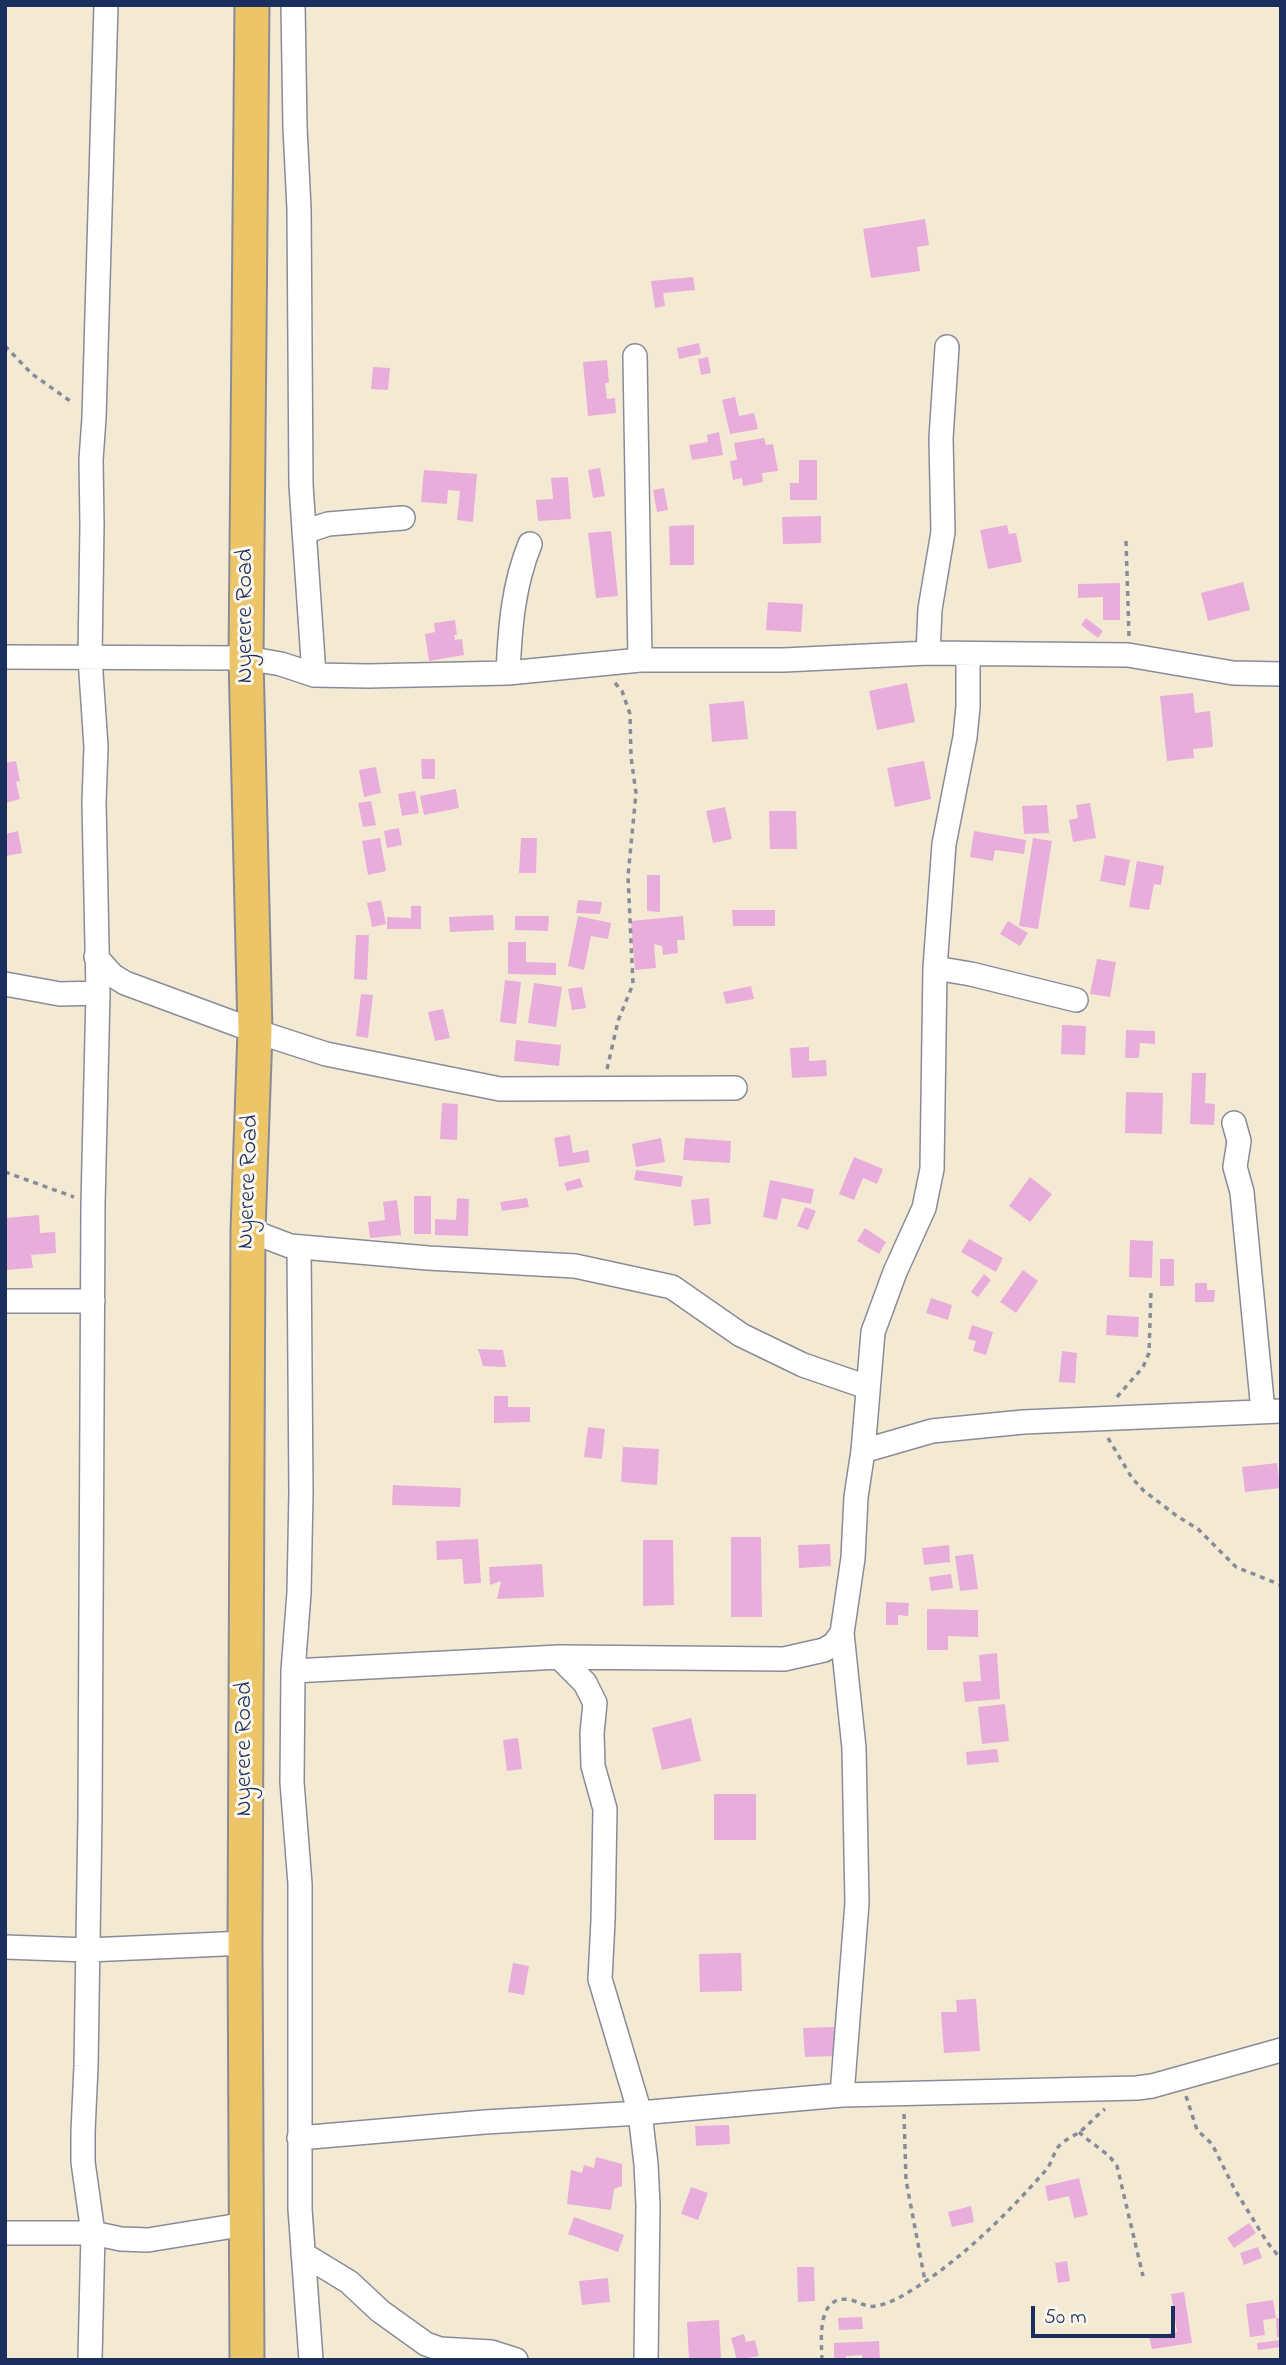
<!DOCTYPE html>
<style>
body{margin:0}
#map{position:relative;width:1286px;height:2365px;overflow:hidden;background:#f4ead4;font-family:"Indie Flower",sans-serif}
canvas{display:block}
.frame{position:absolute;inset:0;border:7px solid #1b2f5e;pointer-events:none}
.scale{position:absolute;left:1031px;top:2306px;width:144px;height:32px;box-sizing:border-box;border:4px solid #1b2f5e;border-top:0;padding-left:9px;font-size:21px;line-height:24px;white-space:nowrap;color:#1b2f5e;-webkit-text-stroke:5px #fbf7ec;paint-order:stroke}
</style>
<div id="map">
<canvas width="1286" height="2365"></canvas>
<div class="frame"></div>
<div class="scale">50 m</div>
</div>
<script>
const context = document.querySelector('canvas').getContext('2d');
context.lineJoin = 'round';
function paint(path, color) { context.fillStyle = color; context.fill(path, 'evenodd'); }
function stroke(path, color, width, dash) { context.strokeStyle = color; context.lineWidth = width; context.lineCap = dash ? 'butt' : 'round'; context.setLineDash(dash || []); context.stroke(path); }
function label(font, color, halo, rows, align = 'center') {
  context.font = font + ' "Indie Flower",sans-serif'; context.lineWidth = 6; context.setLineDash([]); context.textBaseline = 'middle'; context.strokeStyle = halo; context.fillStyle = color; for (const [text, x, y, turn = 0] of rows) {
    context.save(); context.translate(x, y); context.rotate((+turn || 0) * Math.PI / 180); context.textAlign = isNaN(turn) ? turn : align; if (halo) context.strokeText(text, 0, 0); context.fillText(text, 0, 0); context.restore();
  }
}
const building = new Path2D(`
 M925 219 929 245 917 247 920 271 871 278 863 229Z
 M693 277 695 290 663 293 665 306 655 308 651 281Z
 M699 343 701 354 679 359 677 348Z
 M708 357 711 373 701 375 698 359Z
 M607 360 609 383H605L607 399 615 398 616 413 588 416 583 362Z
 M373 367 390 368 388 390 371 389Z
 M735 397 739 416 754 413 758 429 730 434 722 400Z
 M719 432 723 455 692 460 689 445 708 442 707 435Z
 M764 438 766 445 773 444 778 471 762 473 763 482 743 486 742 478 733 480 730 461 737 460 734 443Z
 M799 460H817V500H790V483H799Z
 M600 468 605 496 593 498 588 470Z
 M424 470 477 474 473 522 457 520 460 491 448 490 447 504 421 502Z
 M568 477 571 519 538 521 536 500 553 499 551 478Z
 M664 488 668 510 657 512 653 490Z
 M821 516V543L783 544 782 517Z
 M694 525V565H670L669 526Z
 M1007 525 1009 534 1016 533 1022 562 988 569 980 530Z
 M611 531 618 596 596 598 588 533Z
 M1243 582 1250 610 1208 621 1201 593Z
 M1120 583V620H1103V597L1078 598V584Z
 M768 602 803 604 801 632 766 630Z
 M1086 618 1103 631 1098 638 1081 625Z
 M455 620 457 635H454L455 640 462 639 464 655 429 661 425 634 435 632 434 623Z
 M907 683 915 722 877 730 869 691Z
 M1193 693 1195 713 1210 711 1213 747 1193 749 1194 758 1167 761 1160 696Z
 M744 701 748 739 712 742 709 704Z
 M421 759H435V779H422Z
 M16 761 20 781 16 782 20 799 5 803V763Z
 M924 761 931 799 895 807 887 768Z
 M376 767 381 793 364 797 359 770Z
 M456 789 459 808 424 815 420 796Z
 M415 791 419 813 402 816 398 794Z
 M371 801 376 825 363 827 358 803Z
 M1090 803 1096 838 1073 842 1069 820 1078 818 1076 805Z
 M1047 805 1049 833 1024 834 1022 806Z
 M725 807 732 839 713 843 706 811Z
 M769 811H796L797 849H770Z
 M399 828 402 845 387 848 384 831Z
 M18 831 22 853 5 856V834Z
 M974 831 1026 840 1024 854 995 850 993 861 970 857Z
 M380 838 386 871 368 875 362 841Z
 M521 838H537L536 873H519Z
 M1033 838 1052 841 1038 929 1019 926Z
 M1105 855 1130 860 1125 886 1100 881Z
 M1137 861 1164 866 1161 885 1154 884 1149 910 1129 907Z
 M647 875H660V912L647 911Z
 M381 900 386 924 372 927 367 903Z
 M578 900 602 902 600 914 576 913Z
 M411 906H421V929H387V917L411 918Z
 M732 910H775V926H733Z
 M493 915 494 930 450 932 449 917Z
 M515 916H549L548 931 515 930Z
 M578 916 611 923 608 939 591 936 584 970 568 966Z
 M683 916 685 940H677L678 953 663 955 662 946 654 944 656 968 635 970 631 921Z
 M1008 921 1028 933 1020 946 1000 934Z
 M356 935H369L367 980 354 979Z
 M508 942H526V962L556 963V975L508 974Z
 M1097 959 1116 962 1110 997 1090 994Z
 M505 980 521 982 516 1024 500 1022Z
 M534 983 562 987 556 1027 528 1023Z
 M751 986 754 999 726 1004 723 992Z
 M582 987 586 1008 572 1010 568 989Z
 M361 994 373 995 368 1038 356 1036Z
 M443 1009 450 1038 435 1041 428 1012Z
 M1062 1025 1086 1026 1085 1055 1061 1054Z
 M1126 1030 1155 1031V1044L1140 1043 1139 1058H1125Z
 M516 1040 561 1045 559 1066 514 1061Z
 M809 1047V1061L826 1060 827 1076 792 1078 790 1048Z
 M1192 1073H1206L1205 1103 1215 1104 1214 1125 1190 1124Z
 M1126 1092 1163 1093 1162 1134 1125 1133Z
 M442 1103 458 1104 457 1140 440 1139Z
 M570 1135 573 1153 588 1150 590 1162 559 1167 554 1138Z
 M661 1138 665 1162 636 1167 632 1144Z
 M685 1138 731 1141 730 1163 683 1160Z
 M854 1157 883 1169 877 1184 863 1178 854 1200 839 1194Z
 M636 1170 683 1176 681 1187 634 1180Z
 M1030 1177 1052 1194 1030 1222 1009 1206Z
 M580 1178 583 1187 567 1191 564 1183Z
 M770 1180 814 1189 811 1204 782 1198 777 1220 763 1217Z
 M414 1196H431V1234H414Z
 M457 1198 469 1199 468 1236 435 1235V1219L456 1220Z
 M527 1198 529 1207 502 1211 500 1202Z
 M709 1198 711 1224 694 1226 691 1200Z
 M397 1200 401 1235 370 1238 368 1222 385 1220 383 1202Z
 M805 1207 816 1211 808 1230 797 1226Z
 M39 1215 40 1233 55 1232 56 1253 31 1255 33 1268 5 1270V1218Z
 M865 1228 886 1242 879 1254 857 1241Z
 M969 1239 1003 1258 996 1272 961 1252Z
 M1130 1240 1153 1241 1152 1278 1129 1277Z
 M1160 1259H1174V1286H1160Z
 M1023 1270 1038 1281 1016 1313 1000 1302Z
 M984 1274 991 1280 978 1297 971 1292Z
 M1195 1283H1207V1290H1215L1214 1302H1195Z
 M931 1298 952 1305 948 1320 926 1313Z
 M1107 1315 1139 1317 1138 1337 1106 1335Z
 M972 1325 993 1332 986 1355 973 1351 976 1341 968 1339Z
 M478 1349 503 1350 506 1367 483 1366Z
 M1062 1351 1077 1353 1075 1383 1059 1382Z
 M494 1396H508V1407H530V1422L494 1423Z
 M588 1427 605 1429 602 1459 584 1457Z
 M623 1447 659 1449 657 1485 621 1482Z
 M1277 1463 1280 1488 1245 1492 1242 1467Z
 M393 1485 461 1488 460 1507 392 1505Z
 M731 1537H761L762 1617H731Z
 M478 1539 481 1583 464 1584 462 1559 437 1560 436 1541Z
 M643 1540H673L674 1605 643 1606Z
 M830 1544 831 1566 799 1568 798 1545Z
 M949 1545 950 1562 924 1565 922 1548Z
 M973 1554 978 1589 960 1591 955 1556Z
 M542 1564 544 1597 497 1599 501 1581 490 1585 489 1567Z
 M951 1574 953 1588 931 1591 929 1577Z
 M886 1602 909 1603 908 1616 898 1615V1625H886Z
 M927 1609 978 1610V1637L948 1636V1650H927Z
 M997 1653 1000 1699 965 1702 963 1682 981 1681 979 1655Z
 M1005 1704 1009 1741 982 1744 978 1707Z
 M691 1718 701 1761 662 1770 652 1728Z
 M518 1738 522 1769 507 1771 503 1740Z
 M997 1749 999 1762 967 1765 966 1752Z
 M714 1794H756V1840H714Z
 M741 1953 742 1991 700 1992 699 1954Z
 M513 1963 529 1966 524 1995 508 1992Z
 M976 1999 980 2051 944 2053 941 2012H957L956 2000Z
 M834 2027 836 2056 805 2057 803 2028Z
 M729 2125 730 2144 696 2146 695 2126Z
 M596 2157 622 2164V2186L614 2189 611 2210 567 2204 571 2170 582 2173 584 2165 594 2168Z
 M1079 2178 1088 2215 1074 2218 1069 2196 1048 2201 1045 2186Z
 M691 2187 708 2193 698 2220 681 2214Z
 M971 2206 974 2222 952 2227 948 2212Z
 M574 2217 624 2235 618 2252 568 2234Z
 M1249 2223 1256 2233 1234 2248 1227 2238Z
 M1258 2247 1262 2258 1244 2265 1240 2253Z
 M1067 2261 1070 2281 1058 2283 1055 2263Z
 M797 2267H814L815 2301 798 2302Z
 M608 2278 610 2302 582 2305 579 2281Z
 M1184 2292 1192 2343 1152 2349 1149 2337 1177 2332 1171 2294Z
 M1273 2300 1276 2318 1263 2320 1265 2335 1250 2337 1246 2304Z
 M862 2317 863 2329 839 2330 838 2318Z
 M1276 2318H1281V2337H1277Z
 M719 2320 721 2359 689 2360 687 2322Z
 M744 2334 746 2342 755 2340 759 2356 737 2360 731 2338Z
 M1281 2340V2347L1258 2350 1257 2343Z
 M879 2341 880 2360H862V2355L846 2356V2360H834V2343Z`);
const path = new Path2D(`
 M5 346 32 374 73 403
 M1126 541 1129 636
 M607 1069 618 1021 633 984 628 876 636 793 631 757 630 714 622 691 615 683
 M5 1172 74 1197
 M1117 1397 1143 1367 1149 1353 1151 1291
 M1108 1438 1132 1478 1144 1491 1177 1516 1198 1529 1236 1567 1281 1585
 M1186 2096 1197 2130 1212 2144 1235 2190 1267 2242 1281 2259
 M904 2114 906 2180 925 2281
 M1079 2132C1091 2144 1107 2151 1117 2166L1143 2276
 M822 2360C821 2337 817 2293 851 2300 860 2302 866 2308 876 2306 892 2303 906 2294 920 2285 967 2254 1009 2212 1046 2170 1052 2163 1053 2153 1059 2146 1064 2140 1074 2136 1081 2131 1089 2124 1096 2116 1105 2109`);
const minor = new Path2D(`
 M293 5 295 127 299 209 301 485 314 675
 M635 356 640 660
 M304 532 328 524 403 518
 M928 653 930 609 943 532 941 438 947 347
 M5 657 246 658 281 664 314 675 368 676 508 673 640 660H784L928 653 1128 655 1233 673 1281 674
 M508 673C510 628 513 586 530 544
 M96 957 112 975 125 983 255 1031 326 1054 500 1089 735 1088
 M935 968 971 974 1076 1000
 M5 984 60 994 98 993
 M1234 1123 1239 1141 1235 1167 1242 1192 1263 1411
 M248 1230 290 1246 428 1258 575 1266 672 1287 741 1335 803 1365 867 1387
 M299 1247 301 1493 299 1593 293 1671 292 1782 300 1884V2209L311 2360
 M5 1301H93
 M863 1451 932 1431 1023 1422 1281 1411
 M559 1657 585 1683 595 1703 592 1733 593 1766 605 1809 603 1921 600 1979 640 2113 646 2164 648 2205 646 2360
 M293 1671 559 1657 784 1659 824 1650 834 1644 842 1633 853 1558 856 1497 863 1451 873 1332 895 1272 924 1208 932 1169 935 968 944 844 965 737 968 707V655
 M5 1947 88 1950 245 1943
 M842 2095 857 1903 854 1748 842 1633
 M299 2138 485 2122 640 2113 842 2095 1137 2088 1152 2086 1281 2050
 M5 2233H93L121 2239 148 2240 246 2224
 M303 2254 349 2282 380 2311 426 2344 440 2349 491 2352 516 2360
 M90 2360 93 2233 83 2162V2132L86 2066 90 1815 93 1204 98 993 94 802 96 747 90 658 92 525 91 460 94 418 106 5`);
const highway = new Path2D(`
 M247 2360 245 1943 248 1230 255 1031 246 658 252 5`);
const streetNames = [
 ["Nyerere Road",247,616,-90],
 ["Nyerere Road",250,1182,-88],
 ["Nyerere Road",246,1749,-90]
];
paint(building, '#e8addb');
stroke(minor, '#888c99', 26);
stroke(highway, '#888c99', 37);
stroke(path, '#888c99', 3.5, [5, 5]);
stroke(minor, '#fff', 23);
stroke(highway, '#edc569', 33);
label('24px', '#1b2f5e', '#fbf7ec', streetNames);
</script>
